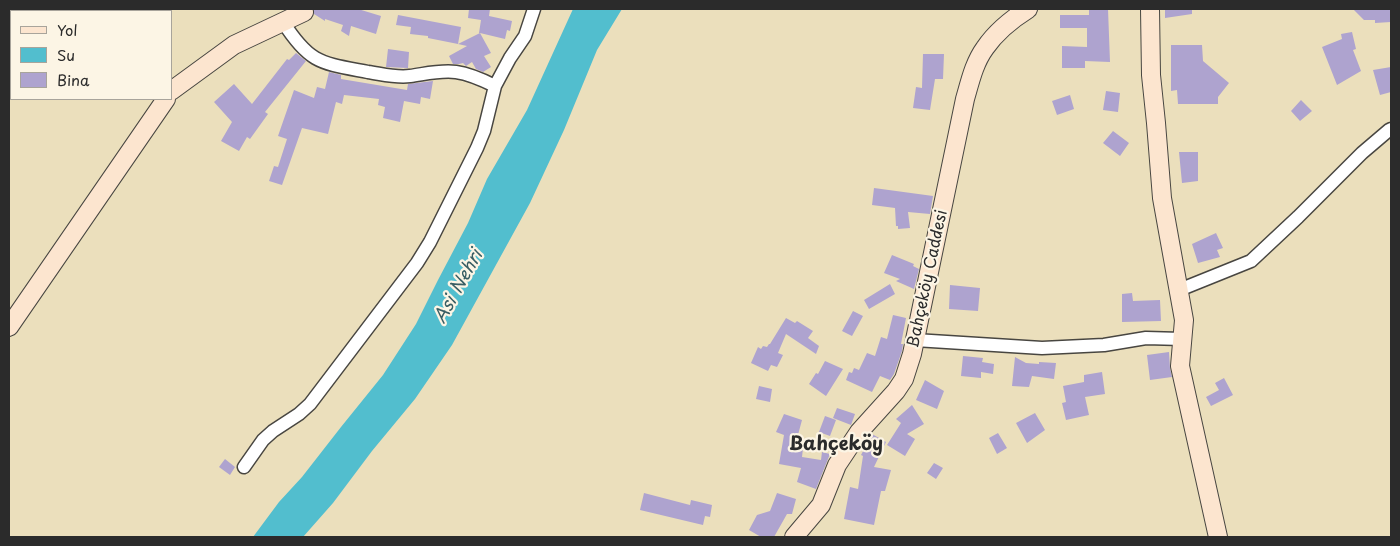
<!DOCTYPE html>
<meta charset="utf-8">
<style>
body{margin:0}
#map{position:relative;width:1400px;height:546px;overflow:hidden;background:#ebdfbc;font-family:"Playpen Sans",sans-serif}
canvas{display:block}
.frame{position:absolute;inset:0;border:10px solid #2b2b2b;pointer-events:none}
.legend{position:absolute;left:10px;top:10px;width:162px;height:90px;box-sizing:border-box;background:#fcf5e5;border:1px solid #a8a49b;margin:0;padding:6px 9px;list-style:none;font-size:15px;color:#2b2b2b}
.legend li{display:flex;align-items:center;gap:10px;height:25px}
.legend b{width:25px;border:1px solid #a8a49b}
</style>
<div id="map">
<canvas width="1400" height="546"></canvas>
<div class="frame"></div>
<ul class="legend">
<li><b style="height:6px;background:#fce5cf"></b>Yol</li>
<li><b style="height:14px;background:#52bece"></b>Su</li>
<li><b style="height:14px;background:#aea3cf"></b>Bina</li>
</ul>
</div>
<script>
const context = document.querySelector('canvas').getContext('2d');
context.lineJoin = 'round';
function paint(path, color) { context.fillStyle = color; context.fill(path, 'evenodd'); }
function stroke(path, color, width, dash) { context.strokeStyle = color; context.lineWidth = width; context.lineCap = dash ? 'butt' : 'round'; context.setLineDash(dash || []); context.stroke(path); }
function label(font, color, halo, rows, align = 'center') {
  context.font = font + ' "Playpen Sans",sans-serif'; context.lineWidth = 4.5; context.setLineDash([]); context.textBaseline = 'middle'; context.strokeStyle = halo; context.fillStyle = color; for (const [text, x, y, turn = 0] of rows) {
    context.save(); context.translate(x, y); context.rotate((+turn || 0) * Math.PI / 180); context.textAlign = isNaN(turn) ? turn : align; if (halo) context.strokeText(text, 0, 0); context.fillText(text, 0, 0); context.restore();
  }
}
const water = new Path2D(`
 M573 9H622L597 50 564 130 530 203 452 345 415 399 372 451 333 503 303 537H253L279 502 302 477 341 427 383 375 416 324 438 280 468 223 487 179 527 110Z`);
const building = new Path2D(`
 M314 9H358L381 16 376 34 351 26 349 36 341 31 343 25 325 19V21L314 14Z
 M469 9H490L489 16 512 21 510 31 507 30 505 39 480 33 491 53 484 56 491 67 483 72 476 69 472 62 466 66 463 63 459 64H453L449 56 467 46 458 44 480 33H479L481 20 468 18Z
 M1089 9H1108L1110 62 1085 61V68H1062V46L1087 47V28H1060V15H1089Z
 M1165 9H1192V14L1165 18Z
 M1353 9H1391V22L1375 23V20H1364Z
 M398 15 461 27 458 44 428 38V36L410 34 411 27 396 25Z
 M1352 32 1356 49 1353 50 1361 71 1337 85 1322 47 1342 39 1341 34Z
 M1171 45H1202L1203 61 1229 83 1218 97V104H1178L1177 90 1171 91Z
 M388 49 409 52 408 68 386 67Z
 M296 53 306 61 265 112 268 114 250 139 247 137 239 151 221 141 232 122 214 102 234 84 252 104 287 59 289 60Z
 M923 54H944L943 79H935L930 110 913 108 916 87 922 88Z
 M1391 67V92L1380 95 1373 70Z
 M329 72 341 75V79L407 90 408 84 433 81 430 99 421 97 420 104 404 101 400 122 383 118 385 107 378 105 379 99 344 95 342 104 336 102 328 134 302 128 282 185 269 181 274 166 278 167 287 139 278 136 294 90 314 98 317 87 325 89Z
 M1106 91 1120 93 1118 112 1103 110Z
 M1070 95 1074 109 1057 115 1052 101Z
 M1301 100 1312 111 1300 121 1291 111Z
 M1113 131 1129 143 1120 156 1103 143Z
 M1179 152H1198V181L1182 183Z
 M874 188 933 196 930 214 908 212 910 228 898 229V226H896L895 208 872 205Z
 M1216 233 1223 248 1217 250 1220 257 1198 263 1192 244Z
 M892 255 914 264 913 266 919 269 914 289 896 281 900 279 884 273Z
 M890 284 895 294 869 309 864 300Z
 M950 285 980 288 978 311 949 309Z
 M1132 293 1133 301 1160 300 1161 321 1122 322V294Z
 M853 311 863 316 852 336 842 331Z
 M893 315 906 318 901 344H903L902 351 894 374 890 380 880 376 872 392 846 380 849 372 852 373 854 368 859 370 867 353 875 356 881 337 887 339Z
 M786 318 795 323 797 321 813 331 808 338 819 346 816 354 786 334 778 353 783 355 777 367 771 365 768 371 751 363 758 347 761 349 763 346 767 347 769 344H770Z
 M1169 352 1170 368 1172 377 1150 380 1147 355Z
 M963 356 983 358 982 362 994 364 993 374 981 372V378L961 376Z
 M1015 357 1026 363 1039 364V362L1056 363 1054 379 1032 376 1029 387 1012 386Z
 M825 361 843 369 826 396 809 384 816 373 818 374Z
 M1102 372 1105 394 1085 397 1089 415 1066 420 1062 403 1066 402 1063 386 1084 382V375Z
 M1224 378 1233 395 1211 406 1206 397 1219 390 1215 383Z
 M925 380 944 391 937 409 916 400Z
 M759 386 772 389 770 402 756 399Z
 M912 405 924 424 907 434 915 439 905 456 887 445 901 423 896 419Z
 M837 408 855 414 851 425 833 418Z
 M1035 413 1045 430 1027 443 1016 423Z
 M784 414 802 420 795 446 803 448 802 457 821 460 822 452 830 454 816 489 797 482 801 468 779 464 784 435 776 432Z
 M825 416 836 420 830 436 819 432Z
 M998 433 1007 448 997 454 989 438Z
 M872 434 886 442 874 467 891 470 885 491H881L874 525 844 519 850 487 858 489 863 456 861 455Z
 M225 459 235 467 230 475 219 467Z
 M934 463 943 468 936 479 927 473Z
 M644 493 690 505 691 500 712 505 710 517 705 516 703 525 640 510Z
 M777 493 796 499 792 514H787L774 537H761L749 530 757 515 770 511Z`);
const street = new Path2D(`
 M283 22C310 64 321 63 368 72 382 74 396 78 410 76 425 74 440 70 456 72 470 74 483 80 495 86
 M1179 290 1251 261 1298 217 1362 153 1389 130 1391 129
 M915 340 1042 348 1104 345 1146 338 1182 339
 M244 467 263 440 273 431 299 414 310 404 417 263 430 242 477 148 484 131 495 86 510 58 525 36 534 9`);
const secondary = new Path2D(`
 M1150 9 1151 75 1156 123 1162 198 1184 320 1180 366 1218 537
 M171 91 234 45 304 12
 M9 327 166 99
 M794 537 821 505 837 465 859 432 896 391 904 379 912 354 965 99C970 82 974 63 985 48 996 32 1012 19 1028 9`);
const streetNames = [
 ["Bahçeköy Caddesi",928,279,-78]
];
const waterNames = [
 ["Asi Nehri",459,287,-61]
];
const quarterNames = [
 ["Bahçeköy",836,445]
];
paint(water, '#52bece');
paint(building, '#aea3cf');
stroke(street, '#484641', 15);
stroke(secondary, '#484641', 20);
stroke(street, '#fff', 12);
stroke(secondary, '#fce5cf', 18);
label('16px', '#2b2b2b', '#fcf5e5', streetNames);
label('italic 18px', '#395e64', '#fcf5e5', waterNames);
label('bold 19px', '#2b2b2b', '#fcf5e5', quarterNames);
</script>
